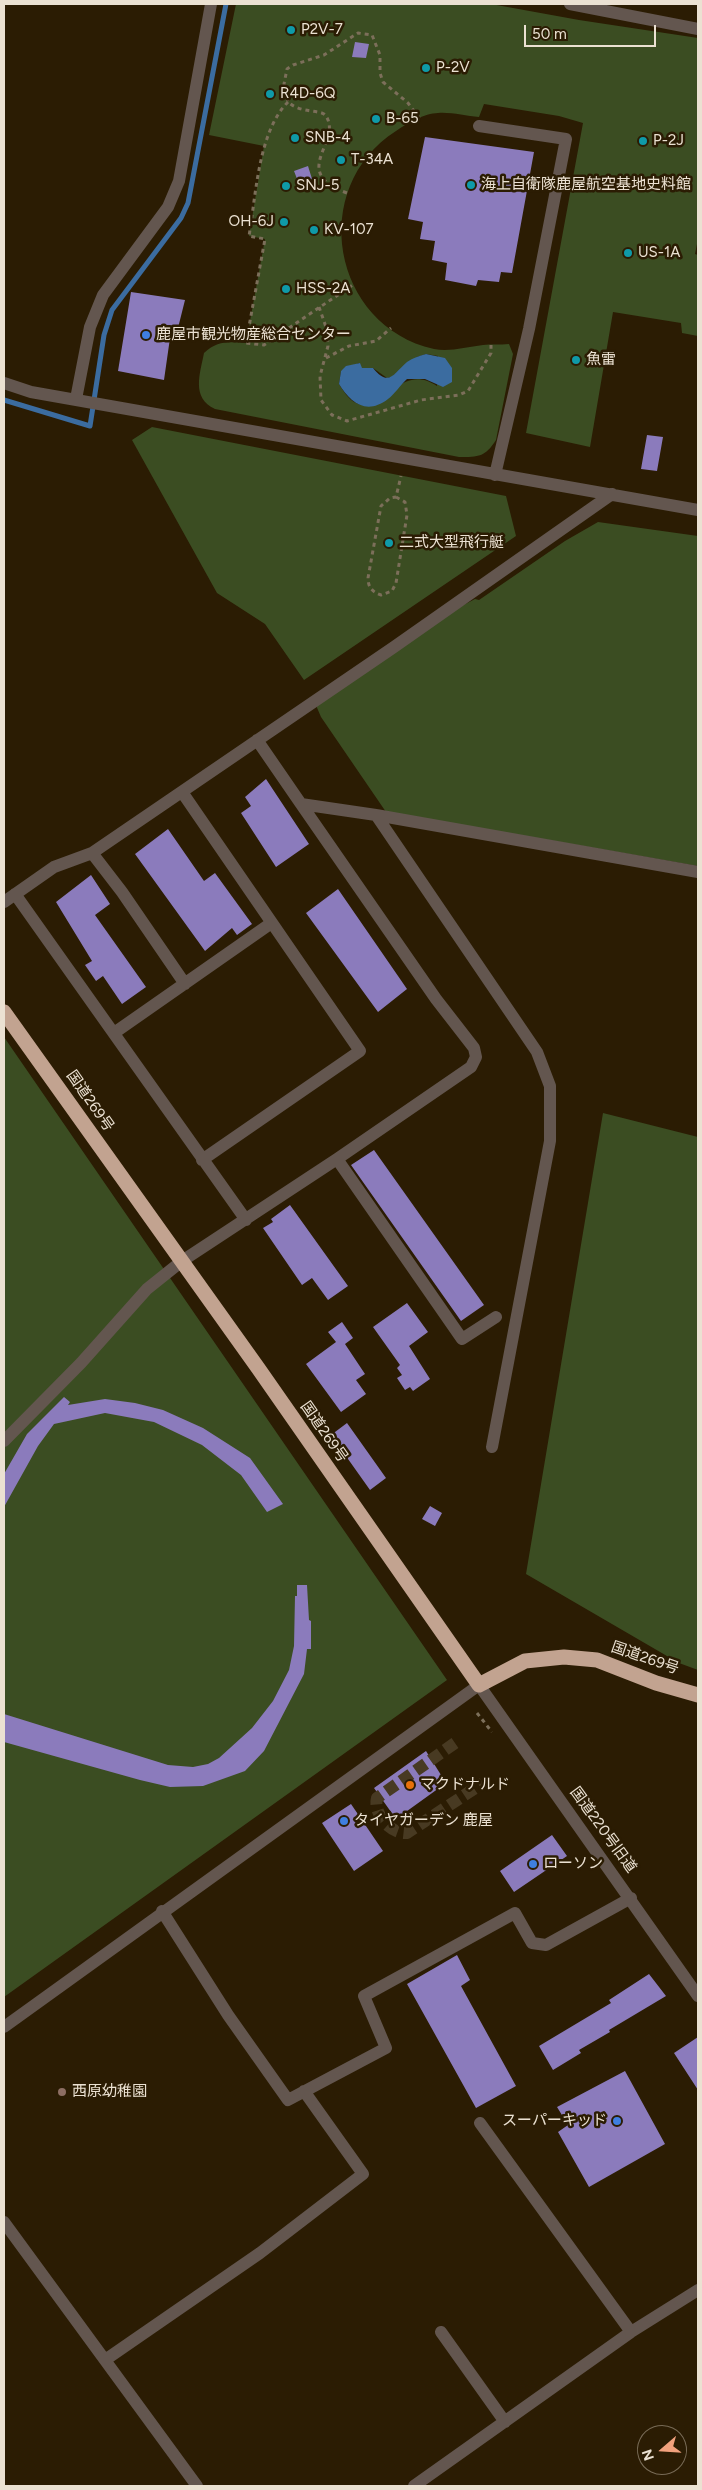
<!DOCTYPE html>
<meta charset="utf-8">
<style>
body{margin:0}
#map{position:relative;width:702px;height:2490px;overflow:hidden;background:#2b1c03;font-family:Figtree,sans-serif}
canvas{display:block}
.frame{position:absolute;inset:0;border:5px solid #ebe1d2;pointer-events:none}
.north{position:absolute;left:637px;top:2425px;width:50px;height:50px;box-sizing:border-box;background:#2b1c03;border:1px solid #786b56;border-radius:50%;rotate:251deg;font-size:14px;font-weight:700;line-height:20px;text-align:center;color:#ebe1d2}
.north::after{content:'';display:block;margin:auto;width:18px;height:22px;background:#f1a17d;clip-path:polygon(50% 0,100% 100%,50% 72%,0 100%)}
.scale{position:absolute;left:524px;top:25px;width:132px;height:22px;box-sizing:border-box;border:2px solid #ebe1d2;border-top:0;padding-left:6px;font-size:15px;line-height:18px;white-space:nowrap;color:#ebe1d2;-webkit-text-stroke:4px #2b1c03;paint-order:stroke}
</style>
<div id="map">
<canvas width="702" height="2490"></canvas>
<div class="frame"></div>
<div class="north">N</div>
<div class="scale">50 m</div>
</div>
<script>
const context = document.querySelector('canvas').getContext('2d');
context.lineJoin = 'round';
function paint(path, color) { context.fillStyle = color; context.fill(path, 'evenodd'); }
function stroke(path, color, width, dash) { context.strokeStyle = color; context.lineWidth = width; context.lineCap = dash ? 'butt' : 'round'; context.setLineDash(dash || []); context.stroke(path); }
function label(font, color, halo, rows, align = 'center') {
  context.font = font + ' Figtree,"Noto Sans JP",sans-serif'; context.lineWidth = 5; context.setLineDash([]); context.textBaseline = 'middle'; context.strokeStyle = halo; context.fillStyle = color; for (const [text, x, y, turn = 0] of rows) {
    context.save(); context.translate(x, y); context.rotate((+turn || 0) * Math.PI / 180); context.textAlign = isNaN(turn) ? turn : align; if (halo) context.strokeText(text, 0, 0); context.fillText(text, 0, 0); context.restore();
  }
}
const green = new Path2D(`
 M236 4H491L579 20 698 38V239L695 254 698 255V336L682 333 681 323 613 312 590 447 526 433 583 123 559 116 484 104 479 117C466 116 451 112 438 113 425 113 406 124 396 131 307 188 332 326 434 349 450 352 466 347 483 345 491 344 500 345 509 344L513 354 496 440C485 457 479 457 459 457L215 409C191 398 200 374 204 353 218 340 229 342 246 343L265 239 249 236 264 146 209 135ZM426 354 438 356 437 386C410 368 394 390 373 406 354 406 348 399 339 384L341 371 359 363 361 368H373L387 378 392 377 417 357Z
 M152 427 506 496 516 536 304 680 265 624 217 593 132 440Z
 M598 522 698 536V866L386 812 321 717 315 703 456 609 475 599 479 600 565 541Z
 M4 1037 447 1680 4 1997Z
 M603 1113 698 1137V1670L679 1663 526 1574Z`);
const water = new Path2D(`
 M426 354 445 358 452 368V382L443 387 425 379H407C400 385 395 394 388 399 366 416 350 402 339 384L341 371 346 366 360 363 362 368H373C389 388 394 373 407 362 413 358 419 356 426 354Z`);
const stream = new Path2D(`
 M4 400 90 426 104 335 112 310 181 218 188 203 226 4`);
const building = new Path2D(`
 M355 42 369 44 366 58 352 57Z
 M425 137 534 152 512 273 501 272 499 282 478 280 476 286 445 280 447 263 432 260 435 241 420 239 423 222 408 219Z
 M308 166 312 179 299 184 294 171Z
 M131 292 185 300 177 332 171 331 164 380 118 371Z
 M647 435 663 437 657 471 641 469Z
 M266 779 309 844 276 867 241 813 251 806 245 797Z
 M168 829 204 881 215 873 252 924 237 935 232 928 205 951 135 854Z
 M91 875 110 904 95 915 146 987 122 1004 103 976 96 981 85 965 92 961 56 902Z
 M338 889 407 989 378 1012 306 913Z
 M374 1150 484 1305 461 1321 351 1165Z
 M290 1205 348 1286 328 1300 312 1278 302 1285 263 1228 273 1222 271 1219Z
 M407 1303 428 1332 409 1346 430 1379 413 1391 410 1387 405 1390 397 1378 402 1375 397 1368 400 1365 373 1327Z
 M342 1322 353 1338 345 1344 365 1374 356 1380 366 1394 341 1412 306 1364 336 1342 328 1332Z
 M64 1397 70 1402 68 1405 105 1399 135 1403 163 1410 203 1428 250 1458 283 1504 267 1512 241 1475 202 1445 154 1422 105 1413 54 1424 38 1446 4 1507V1474L27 1434Z
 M347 1423 386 1478 370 1490 331 1435Z
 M430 1506 442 1513 435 1526 422 1519Z
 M297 1585H307L309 1620 311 1621V1649H307L304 1674 264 1751 245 1771 203 1786 170 1787 140 1780 4 1742V1714L168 1765 193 1767 208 1764 219 1758 252 1728 273 1701 289 1670 294 1646 295 1596H297Z
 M426 1751 446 1783 396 1819 374 1788Z
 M351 1804 383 1851 354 1871 322 1823Z
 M552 1835 567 1856 514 1892 500 1871Z
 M457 1955 470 1980 461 1986 516 2086 476 2108 407 1984Z
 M649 1974 666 1996 609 2030 610 2032 579 2050 581 2053 553 2070 539 2046 611 2003 609 2000Z
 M698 2037V2090L674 2053Z
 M625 2071 665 2144 589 2187 558 2132 568 2125 557 2107Z`);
const minorTunnel = new Path2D(`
 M455 1743 377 1798C373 1814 390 1834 407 1833L483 1783`);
const path = new Path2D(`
 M288 102C258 132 256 196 249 236L265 239 246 343 264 345 354 284
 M347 193C288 172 343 142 326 116 322 109 301 114 288 102L284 84 287 69 293 65 324 55 358 33 372 35 380 55V73L383 82 408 103 420 119
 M319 307 327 330 328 346 320 376 321 400 332 415 347 421 421 400 459 395 468 391 491 353V345
 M160 337 183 340
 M326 358 349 346 376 341 391 328
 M396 497 405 502 407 515 396 583 392 591 381 595C372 592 368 587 368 578L381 506 390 498 396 497 401 476
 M477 1713 492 1732`);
const minor = new Path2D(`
 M570 4 698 29
 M479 126 566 139 529 329 495 475
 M4 383 31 392 698 510
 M76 399 90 327 103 295 168 207 179 181 211 4
 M257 740 301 804 376 815 698 872
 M182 792 360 1051 202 1160
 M376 815 537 1052 550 1086V1141L492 1447
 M92 853 122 892 185 984
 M15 894 246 1220
 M4 902 54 867 92 853 394 647 612 494
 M114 1033 270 924
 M337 1159 462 1339 496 1317
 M4 1441 81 1363 147 1289 182 1261 337 1159 471 1067 476 1057 474 1048 436 999 301 804
 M162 1911 228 2015 288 2100 386 2048 364 1996 515 1913 532 1943 546 1945 631 1898
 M4 2027 479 1685 698 1996
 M480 2123 631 2332
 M4 2222 197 2486
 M441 2332 505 2422
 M105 2360 260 2253 363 2174 304 2091
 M414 2486 631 2332 698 2290`);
const highway = new Path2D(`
 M4 1012 258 1368 479 1685 525 1661 564 1657 597 1660 656 1683 698 1695`);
const markers = [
 [291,30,5,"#0f9aa8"],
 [426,68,5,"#0f9aa8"],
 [270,94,5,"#0f9aa8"],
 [376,119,5,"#0f9aa8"],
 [295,138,5,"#0f9aa8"],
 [643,141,5,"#0f9aa8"],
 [341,160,5,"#0f9aa8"],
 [471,185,5,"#0f9aa8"],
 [286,186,5,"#0f9aa8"],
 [284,222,5,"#0f9aa8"],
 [314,230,5,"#0f9aa8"],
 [628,253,5,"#0f9aa8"],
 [286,289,5,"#0f9aa8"],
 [146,335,5,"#3f7fe0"],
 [576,360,5,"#0f9aa8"],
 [389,543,5,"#0f9aa8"],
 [410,1785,5,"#e8710a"],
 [344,1821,5,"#3f7fe0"],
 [533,1864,5,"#3f7fe0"],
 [62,2092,5,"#8d6e63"],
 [617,2121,5,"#3f7fe0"]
];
const poiNames = [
 ["P2V-7",301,30],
 ["P-2V",436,68],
 ["R4D-6Q",280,94],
 ["B-65",386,119],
 ["SNB-4",305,138],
 ["P-2J",653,141],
 ["T-34A",351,160],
 ["海上自衛隊鹿屋航空基地史料館",481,185],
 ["SNJ-5",296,186],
 ["OH-6J",274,222,"right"],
 ["KV-107",324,230],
 ["US-1A",638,253],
 ["HSS-2A",296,289],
 ["鹿屋市観光物産総合センター",156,335],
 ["魚雷",586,360],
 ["二式大型飛行艇",399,543],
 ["マクドナルド",420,1785],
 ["タイヤガーデン 鹿屋",354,1821],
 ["ローソン",543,1864],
 ["西原幼稚園",72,2092],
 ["スーパーキッド",607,2121,"right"]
];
const streetNames = [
 ["国道269号",90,1101,55],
 ["国道269号",324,1432,55],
 ["国道269号",645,1658,19],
 ["国道220号旧道",603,1830,54]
];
paint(green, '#3b4d22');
paint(water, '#3b6ca0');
stroke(stream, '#3b6ca0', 5);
paint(building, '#8b7bbc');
stroke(minorTunnel, '#483a22', 12, [12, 6]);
stroke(path, '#7c6f5a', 3, [4, 4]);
stroke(minor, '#63564f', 12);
stroke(highway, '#c2a390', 15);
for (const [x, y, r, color] of markers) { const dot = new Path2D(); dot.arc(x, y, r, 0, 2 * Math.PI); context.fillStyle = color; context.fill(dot); stroke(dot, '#2b1c03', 2); }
label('15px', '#ebe1d2', '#2b1c03', poiNames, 'left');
label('15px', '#ebe1d2', '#2b1c03', streetNames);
</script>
